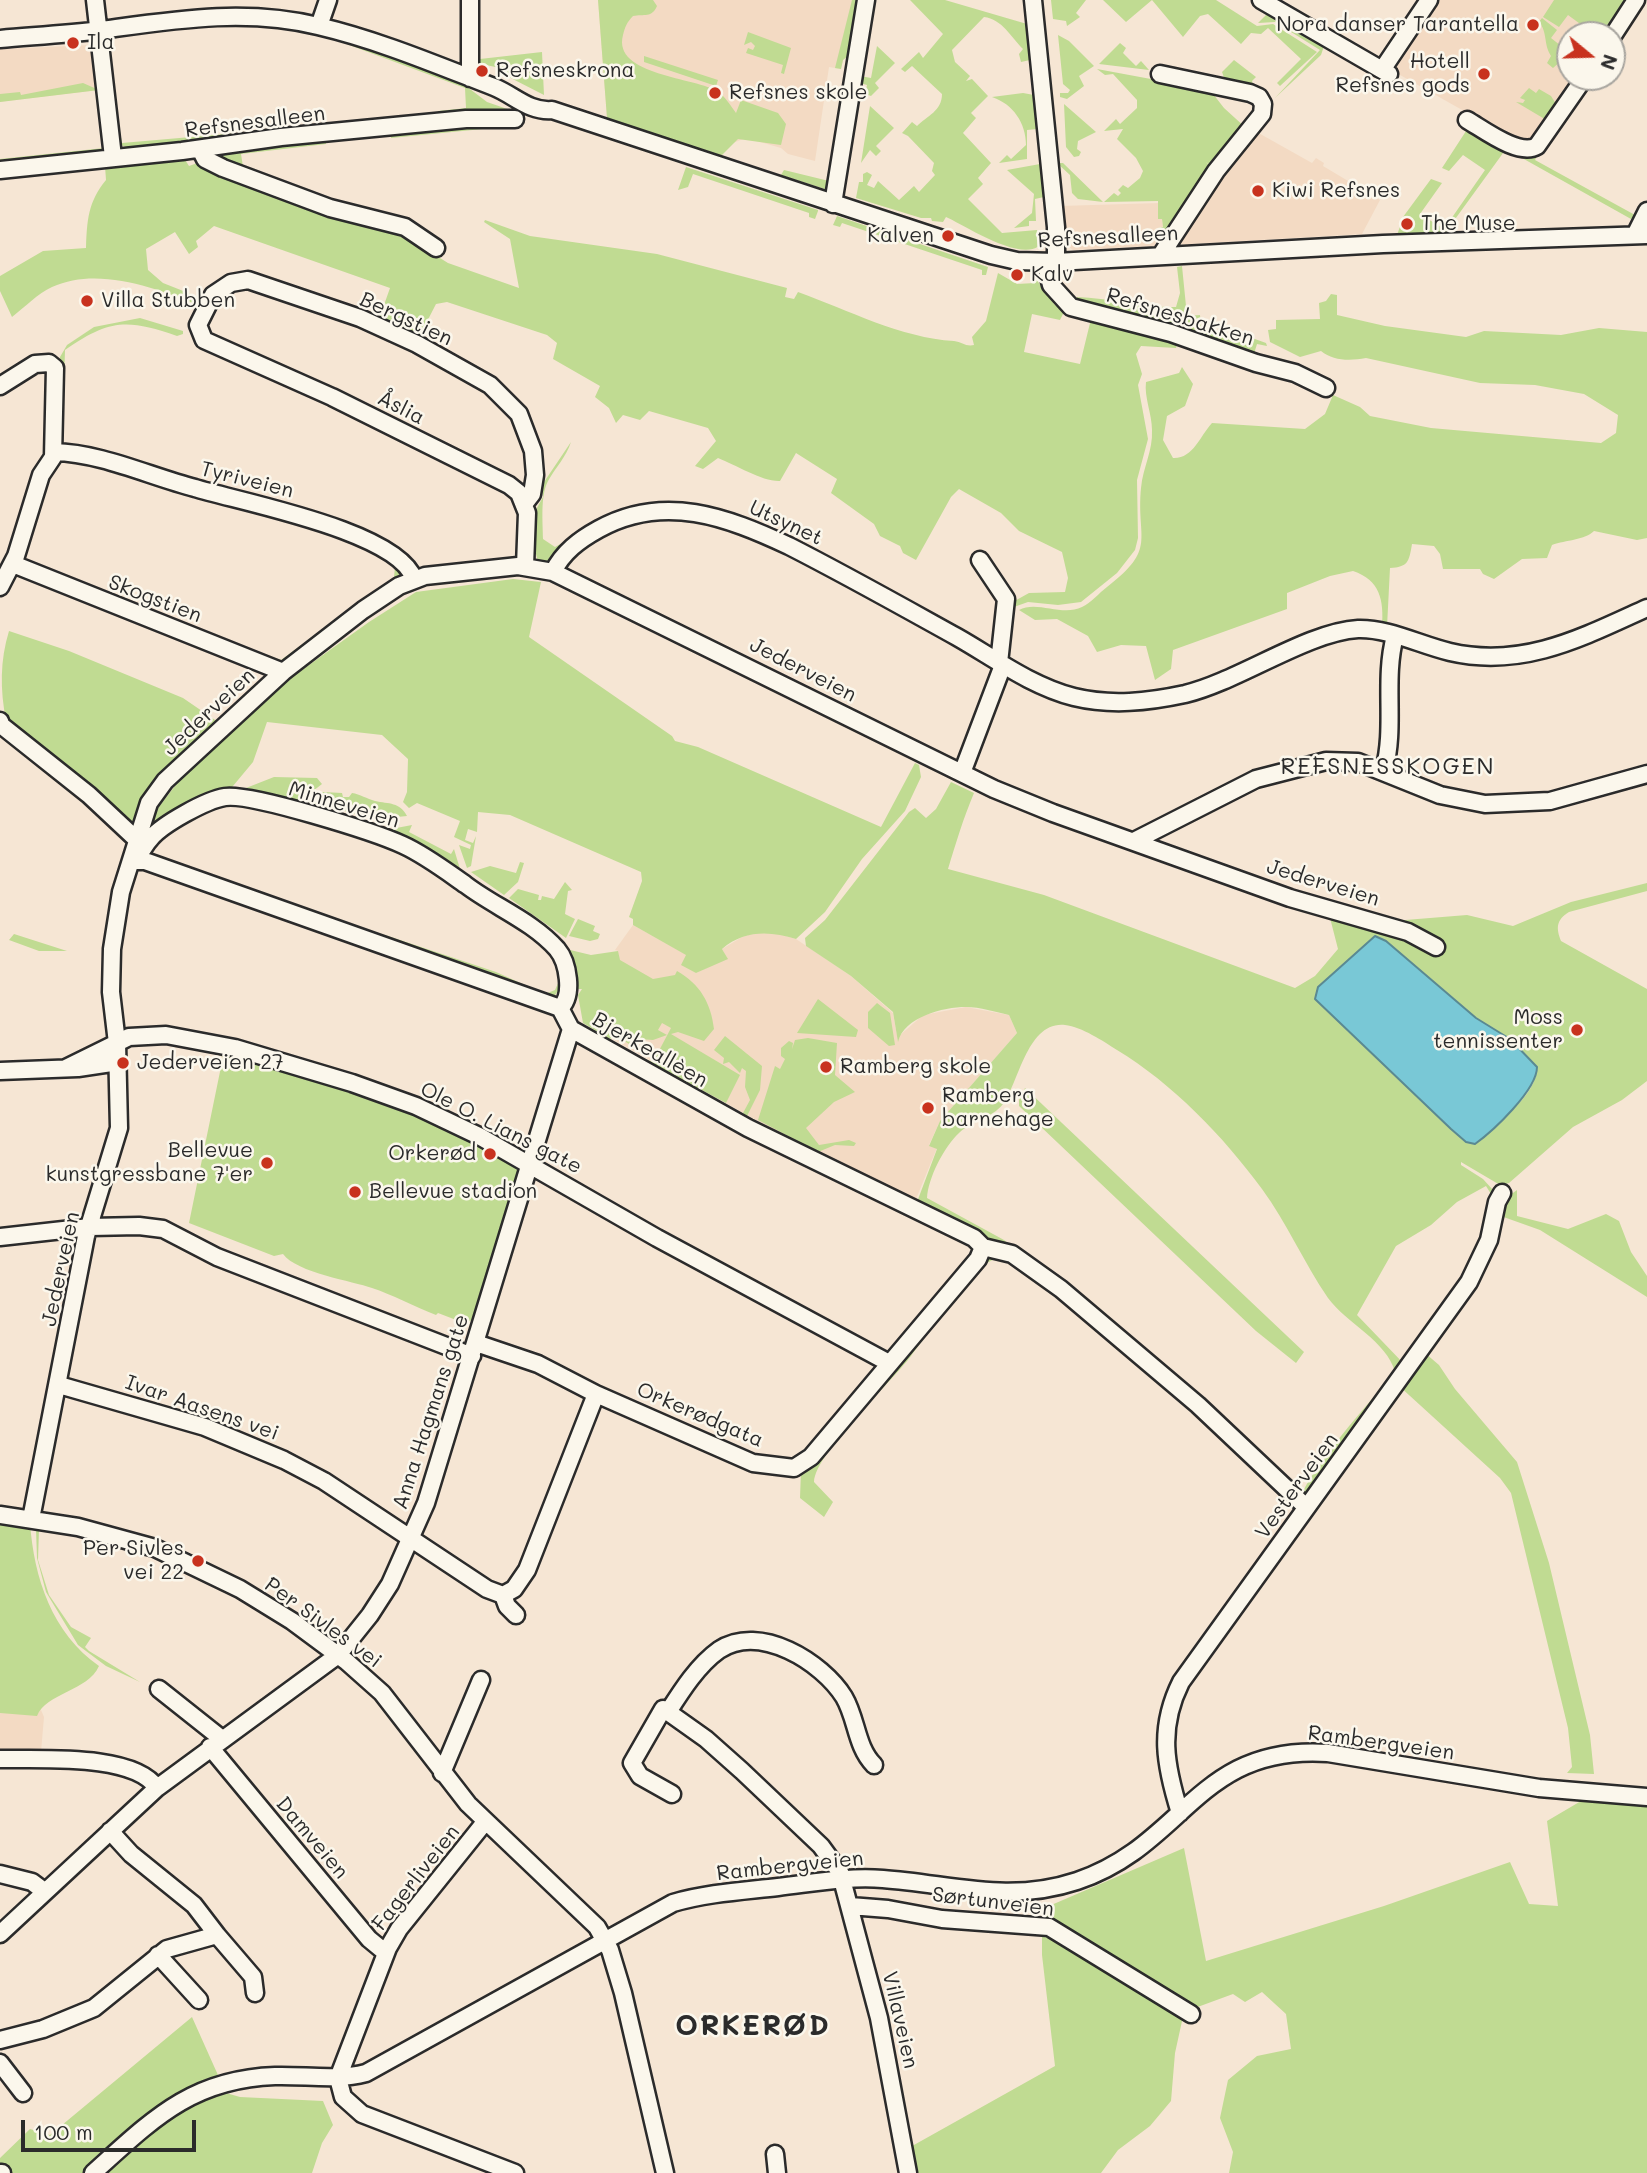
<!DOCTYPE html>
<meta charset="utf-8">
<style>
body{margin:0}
#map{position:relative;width:1647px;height:2173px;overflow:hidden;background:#f6e6d4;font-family:Mali,sans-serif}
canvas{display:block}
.north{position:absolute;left:1556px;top:21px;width:70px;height:70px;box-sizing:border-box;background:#fbf7ec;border:2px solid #a8a59f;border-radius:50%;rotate:109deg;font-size:19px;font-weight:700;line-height:28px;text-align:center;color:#2b2b2b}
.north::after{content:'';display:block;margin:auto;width:24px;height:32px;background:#c8321e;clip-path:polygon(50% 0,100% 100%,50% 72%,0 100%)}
.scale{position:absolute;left:21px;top:2120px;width:175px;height:32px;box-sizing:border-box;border:4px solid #2b2b2b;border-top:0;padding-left:9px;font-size:21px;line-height:24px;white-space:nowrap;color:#2b2b2b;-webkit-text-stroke:5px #fbf7ec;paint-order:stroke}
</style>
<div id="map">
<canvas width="1647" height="2173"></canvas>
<div class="north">N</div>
<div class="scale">100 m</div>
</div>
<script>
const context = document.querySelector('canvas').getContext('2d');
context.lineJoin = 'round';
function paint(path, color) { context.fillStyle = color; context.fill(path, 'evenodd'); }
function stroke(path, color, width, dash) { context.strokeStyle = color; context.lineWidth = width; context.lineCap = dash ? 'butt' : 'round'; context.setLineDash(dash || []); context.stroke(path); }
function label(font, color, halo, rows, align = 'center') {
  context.font = font + ' Mali,sans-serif'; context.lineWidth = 5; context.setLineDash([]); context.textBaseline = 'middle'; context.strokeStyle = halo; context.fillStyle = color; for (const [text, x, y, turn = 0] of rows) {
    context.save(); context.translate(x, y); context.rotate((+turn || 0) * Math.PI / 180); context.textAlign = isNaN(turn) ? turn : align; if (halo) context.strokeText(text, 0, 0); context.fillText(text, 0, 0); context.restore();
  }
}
const built = new Path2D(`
 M598 0H862L853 52 843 60 841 69 829 67 815 161 788 154 781 148 746 138 730 144 721 156 607 118Z
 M1435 0H1631L1607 35H1570V77H1579L1526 146 1393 71V63Z
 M92 45 99 90 0 102V49Z
 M1255 131 1312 163 1316 158 1324 163 1323 166 1380 200 1362 234 1174 245 1173 240Z
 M1159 203 1158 218 1162 219 1163 228H1158L1155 246 1073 250 1068 246 1067 235 1062 231 1060 206Z
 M633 925 687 955 696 973 727 958 722 949 742 937 757 932 776 933 796 939 851 976 893 1013 898 1041 899 1036 923 1015 966 1007 1009 1015 1017 1033 940 1121 929 1145 937 1148 916 1199 779 1133 600 1032 618 951 615 950Z
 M0 1706 36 1714 41 1710 44 1717 41 1752 0 1755Z`);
const green = new Path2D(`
 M598 0H653L657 6C652 18 644 14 633 16 627 22 625 27 623 35 612 76 696 77 719 92 725 97 731 106 736 113L741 100 778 113 786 124 781 145 738 139 721 156 607 118Z
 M852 0H862L853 52 843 60 841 69 835 68Z
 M910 0H945L1027 24 1030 60 1021 62 1019 54 1023 49C1011 37 1002 19 984 17L952 50 955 62 970 76 966 81 972 79 988 96 971 113 976 118 963 133 991 163 978 178 983 184 968 199 1002 233 1037 230 1038 236 1045 235C1037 274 963 224 946 217L943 222 932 221 931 218H921L856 198 859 182H863V174L867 172 872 175 867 185 874 188 878 181 899 200 914 186 919 192 935 175 932 171 934 163 908 136 902 133 912 122 917 126C927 116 942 111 942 94L912 66 905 72 901 69 919 52 923 58 943 34Z
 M1051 0H1086L1076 13 1080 17 1067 26 1066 21 1053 19Z
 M1103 0H1216L1257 26 1273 24 1317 52 1280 86 1277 83 1301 59 1268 28 1261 34 1251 33 1241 44 1208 14 1200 16 1183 37 1152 0 1126 22Z
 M1554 0H1625L1600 35H1590L1587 29 1568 15 1559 27 1543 17Z
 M1269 12 1324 46 1321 55 1275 98 1320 50 1275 22 1258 23Z
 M1542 18 1557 30 1551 38 1570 53 1553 68 1547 63 1551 56C1543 43 1548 33 1539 22Z
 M748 32 791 48 784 74 781 73 783 65 746 53 748 48 753 50 755 46 751 42 744 45Z
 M1058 35 1069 41 1094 66 1079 76 1084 86 1067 99 1060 97V93H1068L1070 90 1063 84Z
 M339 38 462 83 487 102 516 112 438 116V111L466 108 465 88 333 39Z
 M1120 43 1126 48 1123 53 1136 66 1141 61 1149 70 1099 64Z
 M877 46 895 63 875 83 879 88 871 96 865 94 867 85 860 83V76L871 78Z
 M479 52 480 59 542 52 544 95 499 72 500 68 477 63Z
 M644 56 718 80 716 86 644 62Z
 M1234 60 1256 77 1252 81 1254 89 1226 83 1222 72Z
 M1097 69 1210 90 1224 108 1246 128 1214 168 1206 162 1213 169 1162 241 1158 243V228L1163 227 1162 219H1158V201L1104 202 1114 193 1118 196 1121 193 1118 190 1123 185 1128 188 1140 178 1143 171 1136 158 1117 139 1123 129 1104 131 1116 119 1120 124 1137 108V100L1113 74 1105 75Z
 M111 78 122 143 352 123 134 150 118 144Z
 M83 83 99 90 0 102V94L20 92 21 95Z
 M1529 88 1536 93 1539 89 1551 96 1558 107 1548 121 1516 102 1523 103 1525 100 1520 98Z
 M1023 93 1034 95 1037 129 1027 130V159L999 163 1007 155 1011 159 1026 145C1026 123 1013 104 992 97Z
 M1064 104 1096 132 1078 141 1077 149 1081 152 1079 156 1074 157 1066 147Z
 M870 106 894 128 876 146 881 151 876 156 870 150 861 163Z
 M478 122 513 126 391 138V133Z
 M1468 128 1541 149 1535 160 1635 215 1631 219 1506 149 1445 233 1397 235 1403 218 1404 226 1410 229V223L1403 217 1431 179 1442 183 1420 214 1444 229 1485 170 1463 155 1449 171 1442 168Z
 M326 140V144L241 154 244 173 214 160 218 150Z
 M104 148 101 153 0 166V159Z
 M182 155 189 166 203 161 387 225 448 263 519 288 510 239 484 222 485 220 530 236 657 254 787 288 785 297 794 299 798 292C848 310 901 338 954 341 962 342 966 347 974 345L972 337 986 321 998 273 1017 284 1035 283 1036 279 1054 304 1064 312 1060 320 1032 314 1024 352 1080 364 1091 319 1178 342 1176 348 1141 346 1136 354 1142 374 1138 385 1148 439 1137 480 1138 538 1135 550 1117 573 1081 602 1058 605 1028 602 1011 608V603L1029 593 1065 592 1068 578 1062 552 1019 531 1001 513 959 489 951 497 916 560 903 553 900 546 880 536 874 524 831 493 837 479 796 453 780 481C763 482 736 465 718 458L703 469 695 466 716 441 708 428 649 411 640 420 623 415 616 423 609 408 595 397 600 386 553 359 557 343 547 335 447 302 436 304 417 341 378 322 390 288 214 226 196 241 198 247 189 254 175 232 146 249 148 270 163 283 201 298 204 303 201 306C156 288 98 266 52 287 38 293 24 308 12 317L0 291V276L43 251 86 248C87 220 88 202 106 180L105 166Z
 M1057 163H1063L1103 202 1078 199 1072 193 1070 175Z
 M1040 164 1044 197 1035 199 1036 221H1029V226L1014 228 1032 213 1034 194 1007 170Z
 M686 167 818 210V211L815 219 809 217V213L693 174 688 187 678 190Z
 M784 170 829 181 828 190 781 175Z
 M837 216 988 267 986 275H982V270L842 223 840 227 833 225Z
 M1182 266 1187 316 1200 315 1201 326 1206 327 1204 333 1241 334 1266 343 1267 346 1257 344 1253 357 1074 302 1077 297C1110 298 1143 308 1176 307L1180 293 1177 267Z
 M1331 294 1337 295V315L1385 326 1466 337 1484 331 1561 335 1599 328 1647 332V538L1637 540 1594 531C1585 540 1566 540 1552 545L1547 558 1522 559 1494 579 1483 574 1480 569H1443L1440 554 1434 546 1412 544C1409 562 1408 567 1390 568L1387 627H1382C1384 600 1380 580 1353 571L1330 576 1287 593V609L1173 650 1171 669 1155 680 1146 646 1121 645 1097 652 1088 636 1057 619 1035 620 1019 610C1037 600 1062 617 1082 607 1091 603 1099 593 1107 587 1158 548 1136 540 1141 488 1143 467 1153 451 1152 430 1152 414 1144 397 1146 382L1179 373 1182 367 1193 384 1185 406 1167 416 1163 440 1173 458C1193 459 1200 436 1212 423L1305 429 1325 414 1333 395 1360 407 1370 416 1431 428 1601 443 1616 433 1618 415 1584 394 1535 385 1480 383 1366 358C1350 361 1333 361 1321 351L1300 357 1270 342 1268 330 1276 329V320L1320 319 1319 303 1326 301Z
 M140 318 183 331V334L177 336C127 319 110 319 65 350L64 384 61 379 60 357 67 345 94 327Z
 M571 442C566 457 556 467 548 481 540 496 543 523 543 539L555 547 573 537V540L546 562H538L532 538 533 515 543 497 542 485Z
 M376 552 396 564 400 571 398 579 284 663 279 665 260 656 261 653 281 660 394 577 395 567 374 554Z
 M513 579 541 582 529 637 672 736 675 741 698 747 881 827 915 763 919 765 921 777 905 811 862 859 825 912 796 939C770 931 744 930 722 949L728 959 696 973 681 965 686 955 633 925V919L629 917 642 881 641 872 510 815 478 812 477 832 468 829 465 840 473 843 476 836 471 866 467 868 459 845 470 849 471 845 454 837 460 821 417 803 409 808 403 802 407 792 408 759 382 735 267 722 253 762 228 792 149 830 158 808 178 782 288 680 369 622 416 592Z
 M9 631 69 651 183 698 218 722 134 823 131 825 6 720C0 690 0 660 9 631Z
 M274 777 317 778 322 784 299 802 246 788Z
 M951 782 974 793C963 819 956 843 948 869L1044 895 1295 988 1315 976 1338 949 1329 914 1393 921 1467 915 1513 926 1571 902 1647 883V891L1569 912C1556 920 1556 928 1561 941L1647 989V1081L1622 1100 1573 1127 1509 1183 1500 1185 1461 1162V1165L1483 1179 1493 1190 1487 1220 1491 1194 1486 1186 1457 1202 1431 1225 1396 1246 1357 1315 1405 1365 1395 1372C1387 1341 1346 1323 1328 1298 1304 1263 1287 1223 1262 1189 1223 1136 1173 1084 1117 1050 1103 1041 1082 1027 1065 1025 1027 1021 1019 1083 1003 1104 991 1119 972 1120 959 1133 944 1147 928 1178 927 1198L1004 1240 1232 1428 1298 1487 1297 1491 992 1243 917 1202 937 1149 929 1146 940 1121 1017 1033 1009 1015C996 1012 980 1007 966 1007 943 1007 904 1017 898 1042L893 1012 851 976 806 946 805 938 825 920 909 812 915 808 926 818 936 809ZM1375 936 1386 941 1476 1018 1510 1039 1537 1067C1537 1096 1497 1122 1479 1141L1466 1142 1451 1129 1315 999 1318 987Z
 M323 792 342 793 343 797H349L352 793C360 794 367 799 375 801 389 804 400 802 407 816L377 819 308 802Z
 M412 825 409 832 451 854 454 849 460 869 458 870 425 849 386 830Z
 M520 862 524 863 518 882 504 895 471 872 490 866 516 873Z
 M565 882 572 890 568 891 565 914 575 919 566 938 509 898 518 889 539 895 538 900H541L542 896 554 899Z
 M578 919 595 926 593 931 600 934 598 939 590 941 569 936Z
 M379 933 496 972 545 994 555 990 559 981 553 957 560 974 561 987 555 995 545 997Z
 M14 934 67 951H39L9 940Z
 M566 949 591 955 618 951 620 960 653 979 675 975 677 971C700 984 711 1003 714 1029L704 1041 678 1032 671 1034 740 1075 726 1103 642 1058 653 1062 671 1028 662 1023 658 1030 667 1035 653 1040 639 1039 634 1047 621 1039 625 1031H619L610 1039 583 1023 578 995 582 989H578Z
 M818 999 858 1030 856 1037 797 1033Z
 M877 1003 890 1013 895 1045 889 1046 868 1028V1012Z
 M725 1036 762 1066 760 1090 747 1116 743 1113 750 1100 745 1087 746 1071 742 1068 740 1073 729 1062 723 1064 724 1058 714 1050Z
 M808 1038 837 1043 835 1075 855 1092 834 1102 806 1128 819 1145 849 1140 856 1143 854 1146 835 1145 818 1152 758 1120 775 1066 780 1069 785 1059 781 1056V1048L789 1041 793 1043 792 1049 795 1040Z
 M220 1052 318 1081 442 1126 446 1132 450 1130 517 1166 520 1174 475 1319 464 1323 438 1313 436 1315C415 1307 391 1294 372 1288 353 1281 297 1273 283 1254L274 1256 189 1223 223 1057 219 1055Z
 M1025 1088 1304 1352 1296 1363 1256 1331 1019 1106V1100Z
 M1517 1190V1216L1568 1229 1606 1214 1619 1221 1631 1252 1647 1276V1297L1540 1230 1498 1215 1502 1201Z
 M994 1251C1032 1253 1209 1421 1249 1455L1247 1458 1045 1286C1032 1277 1011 1254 995 1259 975 1264 926 1337 911 1356 890 1384 816 1452 814 1482L833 1502 824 1517 800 1498 801 1470 987 1254Z
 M1425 1353 1439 1365 1455 1389 1517 1462 1549 1563 1590 1735 1594 1774 1567 1773 1572 1767 1568 1728 1511 1493 1500 1478 1398 1385Z
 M1390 1377 1392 1382 1308 1497 1304 1496 1302 1493C1325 1450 1360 1415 1390 1377Z
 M0 1518 30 1523C34 1578 52 1633 99 1666 88 1691 46 1693 37 1716L0 1713Z
 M36 1529H39L38 1560 49 1595 71 1627 91 1638 85 1647 89 1651 140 1682 106 1666 78 1645 46 1592 37 1558Z
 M1581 1801 1647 1805V2173H1229L1233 2152 1220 2118 1228 2080 1257 2056 1291 2049 1286 2014 1262 1992 1245 2002 1233 1994 1184 2012 1175 2053 1171 2101 1150 2126 1118 2150 1101 2173H909L905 2150 1055 2066 1042 1955V1909L1184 1848 1206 1961 1384 1906 1510 1862 1529 1904 1558 1906 1547 1821Z
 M192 2017 226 2093 240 2097 323 2101 333 2125 322 2143 312 2173H0V2158L30 2129 50 2135Z`);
const water = new Path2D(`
 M1375 936 1386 941 1476 1018 1510 1039 1537 1067C1537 1090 1493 1131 1475 1144L1466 1142 1451 1129 1315 999 1318 987Z`);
const minor = new Path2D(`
 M95 0 113 157
 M470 0V78
 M1033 0 1056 227V262
 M1261 0 1389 74
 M319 26 328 0
 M1612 37 1636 0
 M0 39C34 36 67 34 101 30 174 20 245 8 318 26 378 40 437 65 494 87 514 95 529 112 552 110L991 255 1017 261 1056 262 1383 244 1647 235
 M1382 70 1429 0
 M1160 74 1250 93 1259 97 1263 104 1262 114 1216 171 1161 255
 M1467 120C1483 129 1519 157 1537 146L1585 77
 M200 149 205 159 223 168 330 208 405 227 436 248
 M0 170 182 151 281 137 466 119H515
 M833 204 866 0
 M1635 235 1647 211
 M1045 262 1051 285 1071 307 1171 333 1256 363 1295 373 1326 388
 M0 386 35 364 49 363 55 368 53 457 41 475 16 556 0 587
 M54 452C101 453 149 476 195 488 240 502 398 531 414 579
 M525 503 532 494 535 475 533 451 519 414 490 385 417 344 360 318 248 280 231 283 213 295 198 325 204 340 332 397 509 485 519 493 527 513 525 566
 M980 560 1006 599 999 663
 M13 564 283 672
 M553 572C563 552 579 540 599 529 664 493 727 517 789 546 846 575 901 606 957 637 994 658 1031 686 1074 697 1111 706 1148 702 1185 694 1239 681 1307 632 1358 629 1388 628 1420 645 1450 652 1523 669 1583 637 1647 608
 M0 721 1 725 89 795 136 839
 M1384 770C1396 727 1383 680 1395 636
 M962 773 1003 665
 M1136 840 1256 779 1326 761 1358 762 1440 795 1485 804 1550 801 1647 774
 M131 861H145L560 1008 571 1029 748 1128 974 1238 983 1247
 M131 861C143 854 142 847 151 838 163 824 206 800 225 797 251 793 375 832 403 845 425 855 446 871 466 885 495 907 532 921 557 949 568 962 574 996 560 1008
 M66 1068 129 1037 166 1035 235 1048 352 1083 416 1106 479 1136 657 1238 889 1363
 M0 1071 78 1068 118 1062
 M0 1237 90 1227 139 1226 163 1229 217 1257 472 1356
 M983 1247 1012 1254 1061 1289 1198 1405 1306 1507
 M476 1343 538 1364 596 1394 753 1463 794 1468 811 1457 978 1259 983 1247
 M59 1385 205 1427 284 1460 324 1481 487 1589 503 1595 514 1589 527 1570 596 1394
 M0 1515 78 1527 155 1548 240 1589 292 1621 346 1661 382 1693 468 1804 597 1927 610 1950 623 1993 665 2173
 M31 1519 86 1236 119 1128 117 1043 111 992 112 949 121 892 149 803 165 781 283 672 363 610 399 586 425 576 518 566 553 572 994 789 1053 813 1290 898 1408 932 1436 947
 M503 1595 507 1606 516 1615
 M159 1689 222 1739
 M668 1712 706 1739 742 1771 821 1846 840 1872 879 2018 908 2173
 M210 1747 369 1939 386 1953
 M0 1759C39 1760 134 1753 157 1788
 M442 1773 481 1680
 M672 1794 640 1776 632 1763 663 1709 668 1712C682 1690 698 1665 719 1650 760 1623 822 1662 844 1697 857 1719 856 1747 874 1765
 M1180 1813C1165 1765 1158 1728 1181 1682L1469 1282 1489 1240 1497 1202 1502 1193
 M485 1822 399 1929 388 1948 338 2078 343 2097 362 2114 515 2173
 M0 1874 32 1882 44 1891
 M850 1906 888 1909 942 1919 1049 1927 1191 2014
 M0 1934 157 1788 338 1655 370 1615 390 1584 426 1503 571 1029
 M217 1935 253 1977 255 1993
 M158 1955 199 2000
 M0 2040 43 2029 94 2008 167 1949 217 1935 194 1905 131 1854 110 1831
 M0 2063 23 2093
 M775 2154 777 2173
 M0 2173H2
 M93 2173C152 2120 191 2079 275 2076 306 2075 336 2081 366 2073L673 1903C707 1893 743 1891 778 1887 813 1883 848 1876 883 1879 952 1884 1008 1904 1077 1881 1185 1845 1197 1744 1328 1753L1539 1788 1647 1797`);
const markers = [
 [1533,25,7,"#c8321e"],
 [73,43,7,"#c8321e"],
 [482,71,7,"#c8321e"],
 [1484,74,7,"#c8321e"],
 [715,93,7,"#c8321e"],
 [1258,191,7,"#c8321e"],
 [1407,224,7,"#c8321e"],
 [948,236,7,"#c8321e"],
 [1017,275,7,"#c8321e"],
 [87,301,7,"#c8321e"],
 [1577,1030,7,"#c8321e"],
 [123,1063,7,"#c8321e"],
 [826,1067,7,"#c8321e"],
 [928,1108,7,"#c8321e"],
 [490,1154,7,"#c8321e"],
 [267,1163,7,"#c8321e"],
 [355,1192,7,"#c8321e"],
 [198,1561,7,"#c8321e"]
];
const poiNames = [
 ["Nora danser Tarantella",1519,25,"right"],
 ["Ila",87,43],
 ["Hotell",1470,62,"right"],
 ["Refsnes gods",1470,86,"right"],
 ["Refsneskrona",496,71],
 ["Refsnes skole",729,93],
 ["Kiwi Refsnes",1272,191],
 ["The Muse",1421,224],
 ["Kalven",934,236,"right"],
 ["Kalv",1031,275],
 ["Villa Stubben",101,301],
 ["Moss",1563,1018,"right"],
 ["tennissenter",1563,1042,"right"],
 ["Jederveien 27",137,1063],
 ["Ramberg skole",840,1067],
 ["Ramberg",942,1096],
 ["barnehage",942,1120],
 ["Bellevue",253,1151,"right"],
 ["kunstgressbane 7'er",253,1175,"right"],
 ["Orkerød",476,1154,"right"],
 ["Bellevue stadion",369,1192],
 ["Per Sivles",184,1549,"right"],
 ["vei 22",184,1573,"right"]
];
const streetNames = [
 ["Refsnesalleen",255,122,-7],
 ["Refsnesalleen",1108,237,-3],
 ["Refsnesbakken",1180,317,17],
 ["Bergstien",406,319,25],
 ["Åslia",401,408,27],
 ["Tyriveien",247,480,14],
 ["Utsynet",786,523,25],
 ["Skogstien",155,599,21],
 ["Jederveien",803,670,27],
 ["Jederveien",209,712,-43],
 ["Minneveien",344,805,17],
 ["Jederveien",1323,883,17],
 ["Bjerkeallèen",650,1050,30],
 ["Ole O. Lians gate",501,1128,27],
 ["Jederveien",61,1269,-78],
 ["Ivar Aasens vei",202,1408,19],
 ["Anna Hagmans gate",431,1412,-72],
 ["Orkerødgata",700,1415,23],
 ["Vesterveien",1297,1486,-54],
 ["Per Sivles vei",323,1623,36],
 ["Rambergveien",1381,1743,8],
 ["Damveien",312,1838,50],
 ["Rambergveien",790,1866,-6],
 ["Fagerliveien",416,1878,-52],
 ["Sørtunveien",993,1902,7],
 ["Villaveien",900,2020,77]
];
const neighbourhoodNames = [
 ["REFSNESSKOGEN",1388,767]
];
const districtNames = [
 ["ORKERØD",753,2026]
];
paint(built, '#f3dac3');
paint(green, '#c0db92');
paint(water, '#79c8d6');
stroke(water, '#5a8992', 2);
stroke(minor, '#2b2b2b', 21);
stroke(minor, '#fbf7ec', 16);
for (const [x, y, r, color] of markers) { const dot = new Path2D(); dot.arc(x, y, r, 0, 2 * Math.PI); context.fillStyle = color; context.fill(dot); stroke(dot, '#fbf7ec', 2.5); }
label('21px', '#2b2b2b', '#fbf7ec', poiNames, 'left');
label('21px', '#2b2b2b', '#fbf7ec', streetNames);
context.letterSpacing = '2px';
label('23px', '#2b2b2b', '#fbf7ec', neighbourhoodNames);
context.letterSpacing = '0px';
context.letterSpacing = '2px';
label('bold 28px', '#2b2b2b', '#fbf7ec', districtNames);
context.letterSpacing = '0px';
</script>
